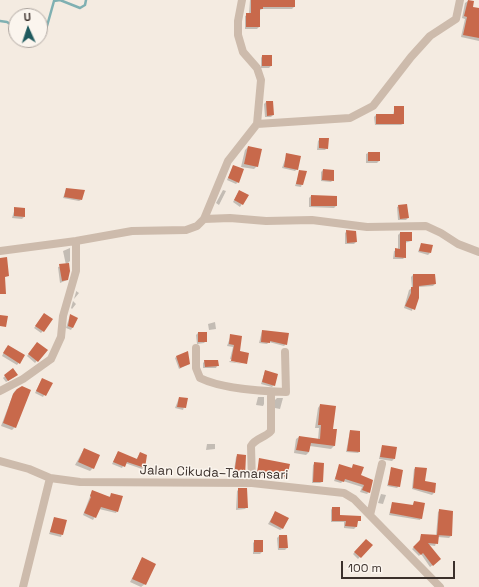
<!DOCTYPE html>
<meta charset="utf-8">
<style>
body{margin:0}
#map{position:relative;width:479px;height:587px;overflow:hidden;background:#f4ebe1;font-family:"Space Grotesk",sans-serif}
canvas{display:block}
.north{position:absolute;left:8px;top:8px;width:40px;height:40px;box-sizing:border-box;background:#fbf5ee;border:1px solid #aea6a0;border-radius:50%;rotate:357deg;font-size:11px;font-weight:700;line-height:16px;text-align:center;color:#3b302b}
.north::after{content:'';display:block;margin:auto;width:14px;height:18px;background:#1f5a5e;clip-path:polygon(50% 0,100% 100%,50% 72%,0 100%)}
.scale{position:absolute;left:341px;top:561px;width:114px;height:18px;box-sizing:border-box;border:2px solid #3b302b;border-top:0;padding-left:5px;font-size:12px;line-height:14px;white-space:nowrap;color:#3b302b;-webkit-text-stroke:3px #fbf5ee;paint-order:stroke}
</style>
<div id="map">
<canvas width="479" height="587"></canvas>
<div class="north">U</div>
<div class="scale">100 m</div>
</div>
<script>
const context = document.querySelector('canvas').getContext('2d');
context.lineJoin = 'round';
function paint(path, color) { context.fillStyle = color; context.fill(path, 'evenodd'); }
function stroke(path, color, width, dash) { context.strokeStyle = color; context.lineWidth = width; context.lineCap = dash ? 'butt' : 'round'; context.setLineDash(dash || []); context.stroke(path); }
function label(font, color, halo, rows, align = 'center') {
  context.font = font + ' "Space Grotesk",sans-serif'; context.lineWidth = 3; context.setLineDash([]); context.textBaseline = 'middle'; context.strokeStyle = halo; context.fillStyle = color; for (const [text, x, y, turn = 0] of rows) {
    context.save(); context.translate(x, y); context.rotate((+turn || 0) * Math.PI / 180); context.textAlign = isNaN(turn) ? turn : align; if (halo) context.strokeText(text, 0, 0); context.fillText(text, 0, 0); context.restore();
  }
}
const shadow = new Path2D(`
 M250 0H294V7L292 9H262L259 11V27L257 29H245V16L249 14Z
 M468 1 473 2 471 7 479 9V41L461 37 465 19 462 18 465 3Z
 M262 56H271V66L269 68H261V58Z
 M266 102 273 115 271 117H265L264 104Z
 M395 107 403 124 401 125H375L374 117 376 115H393Z
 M320 139 327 148 325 150H317L318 141Z
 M248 147 257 166 254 169 241 167 245 150Z
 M368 153 379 161 377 163H366V154Z
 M287 154 297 169 295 171 282 168Z
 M233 166 238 182 236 184 227 180Z
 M323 170 333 180 331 182 321 181V172Z
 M300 171 306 172 301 187 295 186Z
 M66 189 81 200 79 201 63 198Z
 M223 190 226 191 219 205 216 203Z
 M238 193 247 196 240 207 233 202Z
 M311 196 336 206 334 208 309 207V198Z
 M399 206 408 218 406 220H398L397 207Z
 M15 208 24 217 22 219 12 218Z
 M347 231 356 242 354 244H345V233Z
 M400 233 411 241 405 243V257L403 259H393L394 251 398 250V235Z
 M421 244 430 253 428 255 418 252Z
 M70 248V261L66 265 67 280 60 283 58 267 66 265 63 251Z
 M413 275 435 284 433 286 418 287 412 311 404 308 409 290 412 288 411 277Z
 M76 291 79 293 74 299 76 292Z
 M73 301 76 304 72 309 71 308Z
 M70 315 77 319 71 330 66 328Z
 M43 317V331L41 333 34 328Z
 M215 322 216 329 209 330 208 324Z
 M262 331 286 344 284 346 269 342 267 344 259 343Z
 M198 333 206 341 204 343 197 344 196 335Z
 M231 335 246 363 230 359 233 347 227 346Z
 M36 345 46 350 35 363 27 356Z
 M6 348 24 356 17 365 2 356Z
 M176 357 189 364 179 369 175 358Z
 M205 361 217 366 216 368H203V363Z
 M230 361 244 364 229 362Z
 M265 371 274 385 272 387 261 384Z
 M17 375 6 382 3 378 5 376Z
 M41 381 51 383 43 397 35 393Z
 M17 389 15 427 12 430 1 426 14 392Z
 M258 397H264V404L263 406 256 405Z
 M179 398 187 399 183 410 175 408Z
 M277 398H283L280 409 275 408V400Z
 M320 405 332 430H336L334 446 331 449 310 446 309 452 306 455 294 453 296 439 299 437 318 440 319 428H315L318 408Z
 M350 431 359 452 358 453 346 452Z
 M207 444H215V449L206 450Z
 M382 446 394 459 392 461 379 459Z
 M84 449 93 468 90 471 75 465Z
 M118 452 136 460 140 453 144 467 142 469 125 463 122 468 112 464Z
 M238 455 244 476 242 478 233 477 236 457Z
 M260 459 286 477 284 479 256 475Z
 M315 463 322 482 320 483H312L313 465Z
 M340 465 351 469 353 465 369 492 367 494 360 492 362 487 343 481 341 483 334 481Z
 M392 468 399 486 397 488 387 486Z
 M416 468 424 482 434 493 432 495 412 489 414 469Z
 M239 489 247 507 245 509 236 510 237 491Z
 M92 491 109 497 112 494 117 511 116 513 99 509 93 520 83 515Z
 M381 494 386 495 383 504 378 503Z
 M414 502 421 518 420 520 389 515 392 503 412 506Z
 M332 508 339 516 360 520 356 522V527L354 529 344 528V522H331V510Z
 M440 510 451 536 449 538 438 537 435 546 428 545 438 561 430 567 421 554 419 556 412 549 419 543 421 535 436 536 438 512Z
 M274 514 282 529 280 530 268 524Z
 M55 518 66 521 61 537 49 534Z
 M279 536 287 548 285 550H278L277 538Z
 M366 540 371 545 358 559 353 554Z
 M255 541 262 552 260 554H253V543Z
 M142 559 145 584 141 587 130 582Z`);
const stream = new Path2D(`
 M0 21 7 22 16 28
 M40 32 47 26 54 1 60 0 80 8 85 5 86 0`);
const building = new Path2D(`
 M251 0H295V7H263V9H260V27H246V13H251Z
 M468 0 474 1 473 7 479 8V38L463 35 467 17 464 16Z
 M262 55H272V66H262Z
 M266 101H273L274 115 267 116Z
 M394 106H404V124H376V114H394Z
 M319 138H329L328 149 319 148Z
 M248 146 262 149 258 167 244 164Z
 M368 152H380V161H368Z
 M286 153 301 156 298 170 284 167Z
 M233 165 244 169 239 183 228 178Z
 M323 169 334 170V181L322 180Z
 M299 170 307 171 303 185 296 184Z
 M66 188 85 190 82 200 64 197Z
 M239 190 249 195 243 205 234 200Z
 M311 195 337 196V206H311Z
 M407 204 409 218 400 219 398 205Z
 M14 207 25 208V217L14 216Z
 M346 230 356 231 357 242 347 243Z
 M400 232H412V241H406V258L395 257V248L400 249Z
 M421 243 433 245 431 253 419 251Z
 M7 257 9 276 5 277 6 294H0V258Z
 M69 263 70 271 68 280 62 281 59 264Z
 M413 274H435L436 284 419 286V298L415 310 405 306 411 293V287H413Z
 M44 313 53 319 44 332 35 326Z
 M70 314 78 318 73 328 68 326Z
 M0 315 8 316 6 327 0 326Z
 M262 330 289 333 287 345 270 341V343L261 342Z
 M198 332H207V342H198Z
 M230 334 242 336 240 351 249 353 247 364 231 361 234 345 229 344Z
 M37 342 48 350 38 362 28 354Z
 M8 345 25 355 20 364 3 353Z
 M188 351 190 364 180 368 176 356Z
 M204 360H218L219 366 205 367Z
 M13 368 18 375 8 381 4 375Z
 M265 370 278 374 275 386 262 382Z
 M42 378 53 383 46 396 36 391Z
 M22 386 31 390 16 428 3 423 13 394 17 389Z
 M179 397 188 398 186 408 177 407Z
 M320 404 336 406 333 429H337L335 446 311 443 309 452 296 450 299 436 320 439 321 425H318Z
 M350 430 360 431V452L347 451Z
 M382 445 397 447 395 459 380 457Z
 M84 448 100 455 94 469 78 462Z
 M118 451 137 459 140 452 147 455 145 468 127 462 125 467 113 462Z
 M237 454 246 455 245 477 234 475Z
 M259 458 290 464 287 477 257 474Z
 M314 462 324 463 323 482H313Z
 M339 464 352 468 353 464 364 467 361 475 373 480 370 493 362 490 364 485 345 479 344 482 335 479Z
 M391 467 403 470 400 487 388 485Z
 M415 467 427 468 425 481 436 483 435 493 413 488Z
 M238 488H247L248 508H238Z
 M92 490 110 497 111 493 123 496 118 512 101 507 96 518 84 513 91 497 90 496Z
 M414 501 425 503 422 519 390 513 392 502 413 505Z
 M332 507H340V515L361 516V521H358L357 527 345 526 346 521H332Z
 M439 509 453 511 452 536 437 535Z
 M275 511 289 518 283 529 270 522Z
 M54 517 67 520 63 535 50 532Z
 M421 534 439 535 438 544 428 543 441 559 433 566 423 553 421 555 413 547 420 540Z
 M279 535H287L288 548H279Z
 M366 539 373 545 361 558 354 552Z
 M254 540H263V552H254Z
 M142 557 156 564 146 585 132 579Z`);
const minor = new Path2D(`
 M257 124 350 118 373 106 411 57 430 36 456 19 460 0
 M204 219 230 218 266 221 312 220 367 227 426 226 441 233 458 244 479 252
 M0 251 76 241 132 231 186 230 197 226 204 219 228 161 257 124 261 80 257 68 243 52 238 35V21L242 0
 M196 348V368L200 378C222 389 261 391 286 392L285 352
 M0 391 23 379 51 359 61 337 63 316 76 271V241
 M0 461 29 469 50 478 80 482 252 483 344 493 354 499 440 587
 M252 483 251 446C255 438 265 438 271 431V392
 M370 515 382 464
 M23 587 50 478`);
const streetNames = [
 ["Jalan Cikuda–Tamansari",214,473,2]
];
paint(shadow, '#0003');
stroke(stream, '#7fb0b2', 2.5);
paint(building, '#c8694b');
stroke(minor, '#cdbbac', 8);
label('13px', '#3b302b', '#fbf5ee', streetNames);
</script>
